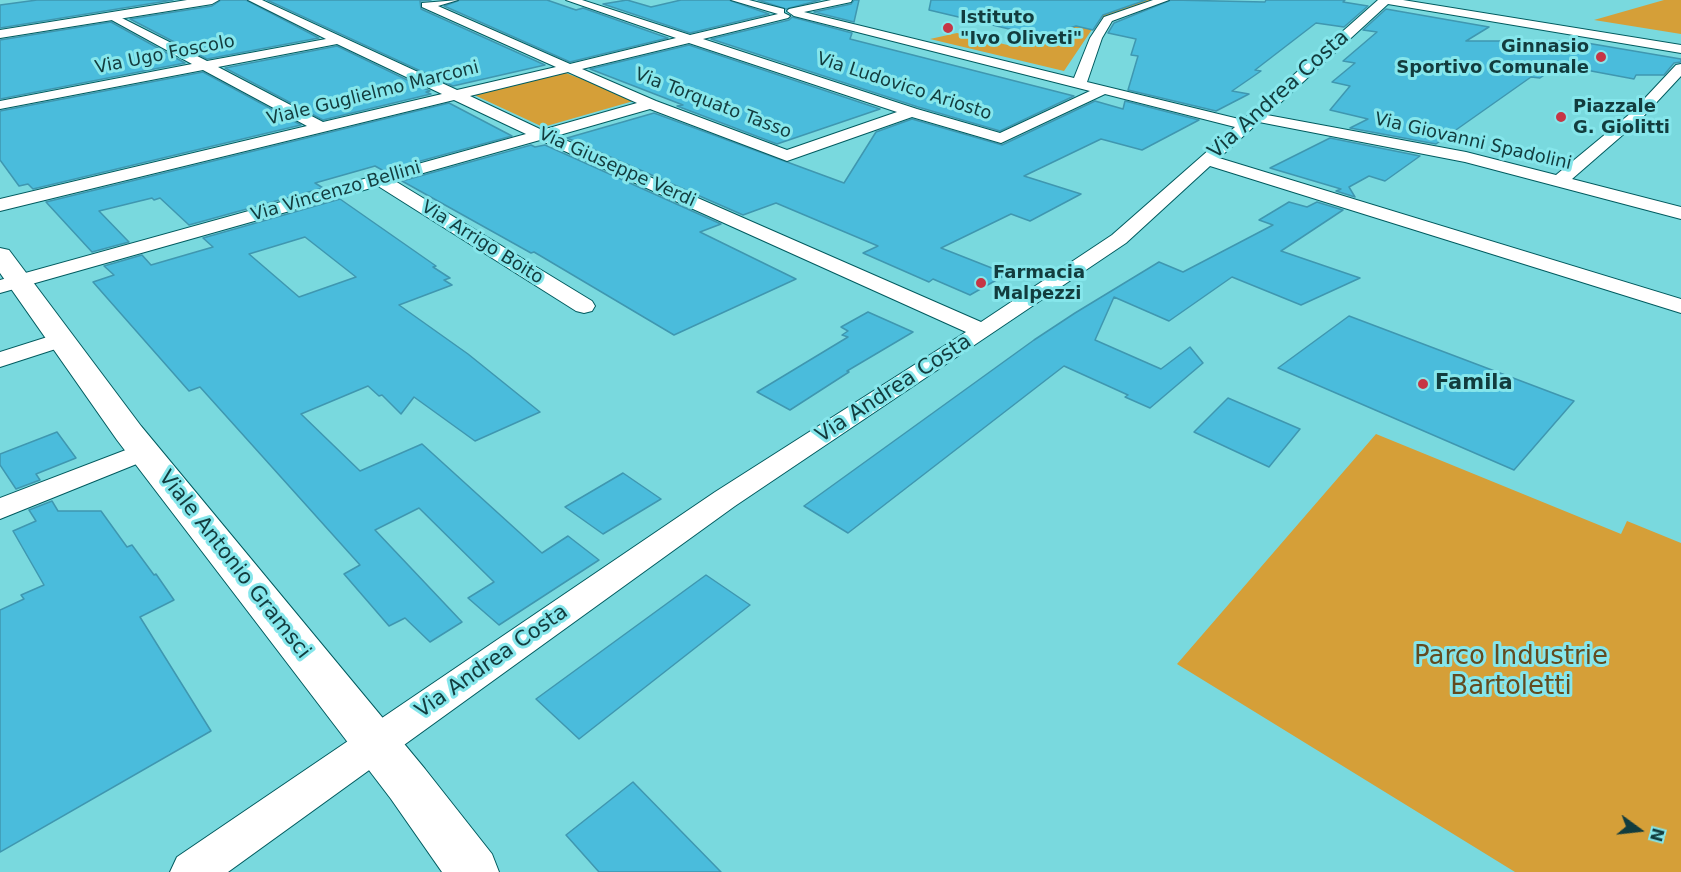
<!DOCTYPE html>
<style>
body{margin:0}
#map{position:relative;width:1681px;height:872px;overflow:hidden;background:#79d9de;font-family:"DejaVu Sans",sans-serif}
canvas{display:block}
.north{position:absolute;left:1609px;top:800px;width:60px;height:60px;-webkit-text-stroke:4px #86e6eb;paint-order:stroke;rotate:105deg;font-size:16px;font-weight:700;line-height:24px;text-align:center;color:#123c3e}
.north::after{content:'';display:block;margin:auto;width:21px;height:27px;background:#123c3e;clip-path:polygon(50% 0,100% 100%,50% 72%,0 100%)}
</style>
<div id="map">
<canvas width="1681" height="872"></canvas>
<div class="north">N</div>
</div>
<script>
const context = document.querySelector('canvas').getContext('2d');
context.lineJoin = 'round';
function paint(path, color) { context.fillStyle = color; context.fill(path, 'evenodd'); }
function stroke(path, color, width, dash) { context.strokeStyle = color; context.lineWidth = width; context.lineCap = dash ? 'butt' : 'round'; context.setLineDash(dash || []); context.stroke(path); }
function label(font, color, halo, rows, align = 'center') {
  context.font = font + ' "DejaVu Sans",sans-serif'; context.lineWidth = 6; context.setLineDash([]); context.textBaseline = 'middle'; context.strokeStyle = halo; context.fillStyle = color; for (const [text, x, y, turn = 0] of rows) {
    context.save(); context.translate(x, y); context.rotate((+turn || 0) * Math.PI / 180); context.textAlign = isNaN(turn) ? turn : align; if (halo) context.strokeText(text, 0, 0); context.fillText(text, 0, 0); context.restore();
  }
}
const green = new Path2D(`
 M1130 0H1153L1099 19 1064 71 930 39 957 33 1016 47 1067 30Z
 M1664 0H1681V34L1594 20Z
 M563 72 637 100 543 127 472 94Z
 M1376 434 1621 534 1627 521 1681 543V872H1515L1177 664Z`);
const building = new Path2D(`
 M37 0H173L0 28V5Z
 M221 0H246L319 38 207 59 130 19 212 6Z
 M267 0H431L420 1 421 9 545 65 453 86Z
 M460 0H547L576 10 583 8 668 38 570 62 444 6Z
 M627 0 651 7 681 0H729L769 14 690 33 603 4Z
 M758 0H820L786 9Z
 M854 0H859L854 22 814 12 851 4Z
 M931 0H1146L1103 15 1093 30 1076 26 1043 37 929 10Z
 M1171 0 1265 2 1266 0H1345L1343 2 1368 6 1344 27 1316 23 1255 70 1261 71 1232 91 1249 94 1216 111 1128 90 1138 56 1131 55 1136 39 1108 33 1114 23Z
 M1386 9 1489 27 1466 41H1575L1681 59V62L1674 63 1664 75H1636L1634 79 1559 65 1540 78 1531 77 1436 144 1350 128 1368 119 1330 110 1350 86 1332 82 1355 63 1343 61 1377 32 1363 30Z
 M792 17 852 33 850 39 1074 96 1000 131 918 107 711 39 789 20Z
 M111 22 185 63 0 99V40Z
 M689 45 880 109 777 144 677 106 683 105 590 69Z
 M337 46 430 91 426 92 431 94 323 120 225 68Z
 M203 72 301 125 33 189 28 184 19 186 0 160V111Z
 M1095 101 1123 109 1125 101 1199 120 1142 150 1101 139 1024 176 1081 194 1030 221 1011 214 941 248 1007 274 970 295 933 279 929 282 863 253 878 246 776 203 743 215 567 138 654 113 844 183 876 132 912 119 1002 145Z
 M449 103 512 136 384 171 375 166 315 183 323 188 189 225 160 198 154 200 152 198 99 211 129 242 92 252 46 202Z
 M1330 138 1420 156 1385 181 1369 176 1349 187 1355 197 1336 191 1341 189 1270 168Z
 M531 145 535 147 545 145 721 224 700 232 796 279 674 335 534 252 531 253 402 181Z
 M340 199 436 266 433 267 450 278 444 280 452 285 399 305 468 354 540 412 475 441 414 397 401 414 382 395 379 396 368 386 301 414 360 471 422 444 542 553 568 536 599 560 499 625 468 598 494 582 419 508 375 530 462 622 430 642 405 618 389 626 344 574 360 565 200 387 189 391 93 282 114 275 104 266 142 255 151 265 213 247 203 238ZM305 237 356 277 299 297 249 254Z
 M1289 202 1307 207 1317 202 1343 210 1281 251 1360 278 1301 305 1232 277 1169 321 1114 297 1095 340 1161 369 1190 347 1203 363 1150 408 1125 397 1128 395 1064 366 848 533 804 506 1034 340 1075 313 1159 262 1183 272 1273 225 1259 220Z
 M868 312 913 332 847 371 849 372 790 410 757 392 848 337 842 335 848 331 841 327Z
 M1349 316 1574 401 1514 470 1278 368Z
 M1228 398 1300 429 1269 467 1194 432Z
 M57 432 76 458 36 474 40 480 16 489 0 465V454Z
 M623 473 661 499 603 534 565 507Z
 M52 501 58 511H101L127 547 132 545 154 575 156 574 174 600 140 617 211 731 0 852V610L24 599 21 595 44 585 13 531 36 521 29 510Z
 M706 575 750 605 579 739 536 699Z
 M633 782 721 872H599L566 835Z`);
const street = new Path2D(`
 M248 0H262L457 90 556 67 422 7V3L458 0 438 6 570 64 676 38 566 0H582L690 35 778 14 731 0H749L784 9V13L790 16 788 18 703 39 917 109 1000 133 1090 91 794 16 787 11 789 9 831 0H852L851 2 804 12 1074 78 1090 38 1104 17 1153 0H1169L1112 21 1102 38 1087 82 1243 120 1378 0H1403L1681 45V53L1388 4 1267 115 1466 152 1556 175 1631 113 1676 65 1681 64V76L1641 119 1572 179 1681 207V219L1465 162 1259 122 1219 158 1681 299V313L1210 166 1126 243 735 506 228 872H170L177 857 715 492 966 332 540 140 395 181 592 301 595 306 592 311 584 313 576 311 378 186 0 293V280L526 134 454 100 0 211V199L307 126 203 70 0 109V101L192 64 108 18V14L112 13 207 61 326 39ZM689 43 897 112 787 150 656 101 582 69ZM337 44 442 94 323 122 218 67ZM568 72 637 103 542 130 470 96ZM1105 94 1235 127 1112 235 981 322 556 136 650 109 787 161 912 117 1001 143Z
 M60 333 68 335 72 340 68 345 0 367V352Z
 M144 443 154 445 158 451 154 457 0 519V498Z`);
const secondary = new Path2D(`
 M187 0H219L212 4 0 38V30Z
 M0 248 9 250 141 426 425 769 492 854 499 872H442L391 799 117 440 0 273Z`);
const markers = [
 [948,28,6,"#c63645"],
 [1601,57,6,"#c63645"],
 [1561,117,6,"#c63645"],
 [981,283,6,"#c63645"],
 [1423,384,6,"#c63645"]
];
const farPoinames = [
 ["Istituto",960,18],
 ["\"Ivo Oliveti\"",960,39],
 ["Ginnasio",1589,47,"right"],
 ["Sportivo Comunale",1589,68,"right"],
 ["Piazzale",1573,107],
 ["G. Giolitti",1573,128],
 ["Farmacia",993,273],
 ["Malpezzi",993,294]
];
const farStreetnames = [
 ["Via Ugo Foscolo",165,55,-11],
 ["Via Ludovico Ariosto",904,87,18],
 ["Viale Guglielmo Marconi",373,94,-14],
 ["Via Torquato Tasso",713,104,21],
 ["Via Giovanni Spadolini",1473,142,13],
 ["Via Giuseppe Verdi",617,168,24],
 ["Via Vincenzo Bellini",336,192,-16],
 ["Via Arrigo Boito",482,243,32]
];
const streetNames = [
 ["Via Andrea Costa",1279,95,-42],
 ["Via Andrea Costa",894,389,-33],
 ["Viale Antonio Gramsci",234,565,52],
 ["Via Andrea Costa",492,662,-35]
];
const poiNames = [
 ["Famila",1435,384]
];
const nearParknames = [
 ["Parco Industrie",1511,657],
 ["Bartoletti",1511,687]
];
paint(green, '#d59f38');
paint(building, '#4abcdc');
stroke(building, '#3f97b0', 1.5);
stroke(street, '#005b5f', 2);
stroke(secondary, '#005b5f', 2);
paint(street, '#fff');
paint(secondary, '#fff');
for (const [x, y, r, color] of markers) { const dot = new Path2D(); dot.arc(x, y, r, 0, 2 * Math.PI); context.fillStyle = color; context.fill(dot); stroke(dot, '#86e6eb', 2); }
label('bold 18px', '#123c3e', '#86e6eb', farPoinames, 'left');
label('18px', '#123c3e', '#86e6eb', farStreetnames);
label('21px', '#123c3e', '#86e6eb', streetNames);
label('bold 21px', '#123c3e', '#86e6eb', poiNames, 'left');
label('26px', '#634b20', '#86e6eb', nearParknames);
</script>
